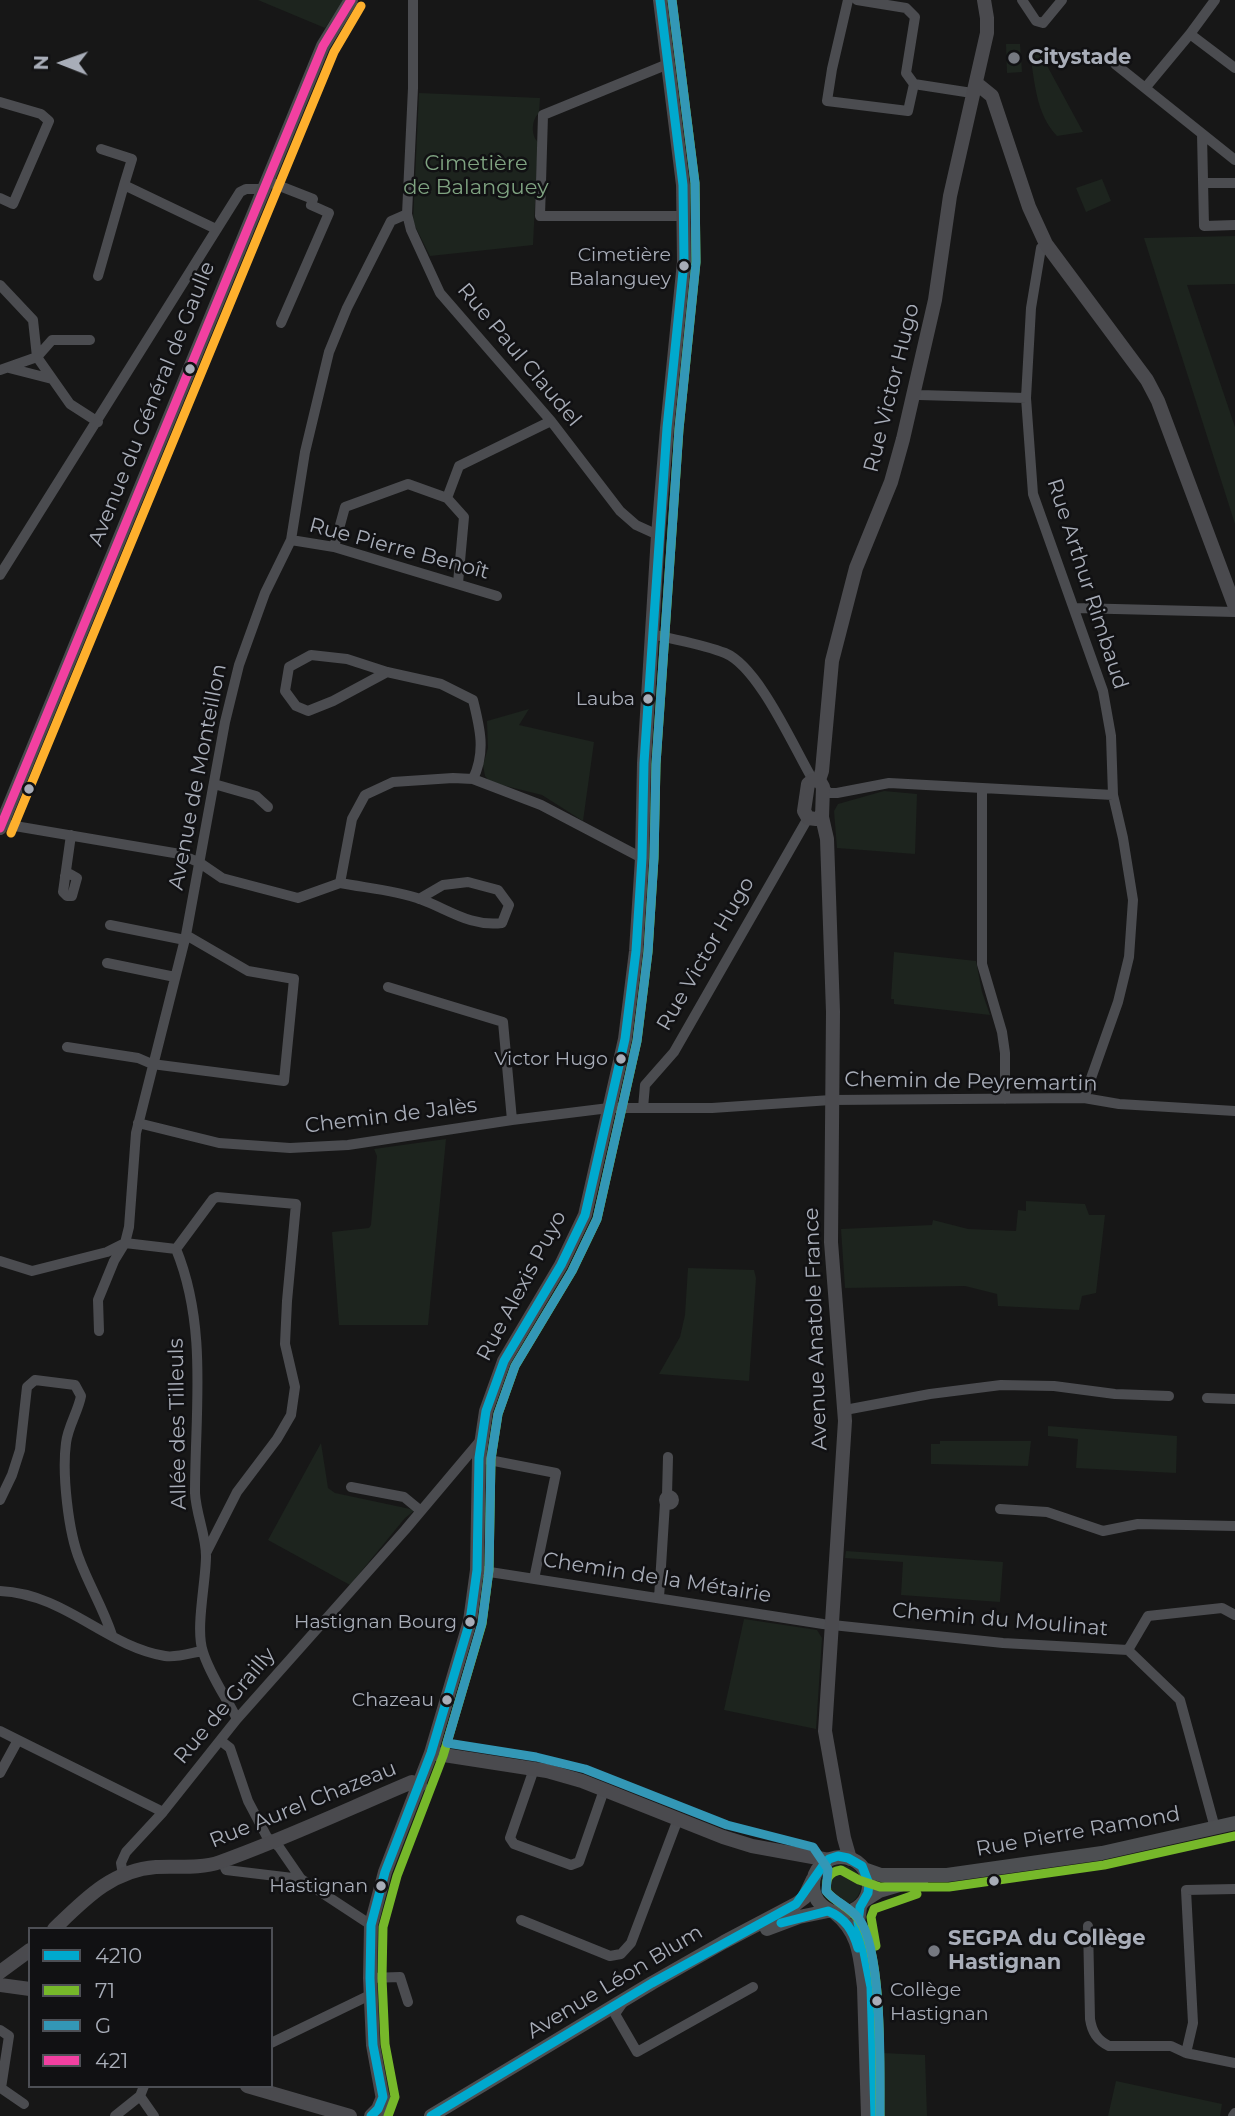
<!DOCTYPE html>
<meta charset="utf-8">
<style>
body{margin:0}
#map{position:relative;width:1235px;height:2116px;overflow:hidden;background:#171717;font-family:Montserrat,sans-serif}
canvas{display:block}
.legend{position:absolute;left:28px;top:1927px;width:245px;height:161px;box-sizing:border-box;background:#111113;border:2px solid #4d4f55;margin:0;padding:9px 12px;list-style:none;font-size:21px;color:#a8adb8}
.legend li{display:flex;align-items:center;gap:14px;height:35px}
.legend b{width:35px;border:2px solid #4d4f55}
.north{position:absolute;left:28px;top:28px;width:70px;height:70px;-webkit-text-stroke:5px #111113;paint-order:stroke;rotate:271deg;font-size:19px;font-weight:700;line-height:28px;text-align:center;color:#a8adb8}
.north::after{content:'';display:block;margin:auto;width:24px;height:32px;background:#a8adb8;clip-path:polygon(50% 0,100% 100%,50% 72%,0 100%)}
</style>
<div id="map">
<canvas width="1235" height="2116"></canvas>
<ul class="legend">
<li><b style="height:9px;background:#00a9ce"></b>4210</li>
<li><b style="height:9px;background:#76b82a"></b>71</li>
<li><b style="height:9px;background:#3397b6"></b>G</li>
<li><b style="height:9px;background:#f240a1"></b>421</li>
</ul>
<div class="north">N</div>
</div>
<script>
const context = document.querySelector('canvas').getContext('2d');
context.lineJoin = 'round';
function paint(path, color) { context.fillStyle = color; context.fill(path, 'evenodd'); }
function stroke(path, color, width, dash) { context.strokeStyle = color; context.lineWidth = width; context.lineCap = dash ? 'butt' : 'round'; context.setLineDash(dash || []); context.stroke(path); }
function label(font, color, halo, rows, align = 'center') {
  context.font = font + ' Montserrat,sans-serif'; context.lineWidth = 5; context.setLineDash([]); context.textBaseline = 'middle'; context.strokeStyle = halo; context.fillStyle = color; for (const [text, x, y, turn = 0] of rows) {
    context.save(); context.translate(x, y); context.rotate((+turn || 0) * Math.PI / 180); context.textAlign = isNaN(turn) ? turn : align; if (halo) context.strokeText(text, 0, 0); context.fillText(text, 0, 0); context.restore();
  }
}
const green = new Path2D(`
 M258 0H344L325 28Z
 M1006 44H1020L1022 72 1007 73Z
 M1038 49 1083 132 1057 136C1036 114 1035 83 1030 54Z
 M419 93 540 98 539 113C531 120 531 136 538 142L533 245 430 256 413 222Z
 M1102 179 1111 201 1086 212 1076 188Z
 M1235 236V284L1187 285 1235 427V524L1144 238Z
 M529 709 519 725 594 742 583 821 542 795 490 782 485 776 483 765 488 748 487 721Z
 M884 791 917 794 915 854 837 848 834 811 838 804Z
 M894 952 976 961 982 992 990 1015 894 1004V999H891Z
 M446 1139 428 1325H339L332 1232 369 1228 371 1225 377 1156 374 1149Z
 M1026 1201 1085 1204 1089 1215H1105L1096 1293 1082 1296 1079 1310 998 1306 997 1294 965 1286 845 1288 841 1229 932 1225 933 1220 968 1229 1016 1231 1018 1210 1026 1211Z
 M688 1268 754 1270 756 1278 749 1381 659 1374 680 1337 685 1315Z
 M1048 1426 1177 1436 1176 1473 1076 1468 1078 1439 1048 1436Z
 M940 1441H1031L1028 1466 931 1464V1444H940Z
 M321 1443 328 1488 335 1493 415 1510 405 1518 350 1585 268 1540Z
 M846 1551 1003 1562 1000 1602 901 1595 903 1562 845 1558Z
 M744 1619 817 1630 822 1638 816 1729 724 1710Z
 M821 1885a20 20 0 1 1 40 0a20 20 0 1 1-40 0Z
 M883 2053 925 2055 927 2116H884Z
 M1116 2081 1222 2104 1220 2116H1108Z`);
const street = new Path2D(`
 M413 0V88L407 214 411 230 440 293 551 421 620 511 636 525 658 535
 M848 0 832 69 827 101 908 111 914 84
 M857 0 906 8 915 17 906 73 914 84 972 93
 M1022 0 1036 21 1043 23 1062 0
 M1215 0 1190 34 1235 68
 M668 64 543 115 540 216H685
 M1115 64 1235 160
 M1146 87 1190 34
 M0 102 41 114 49 121 13 204 0 198
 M1202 134 1204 226 1235 225
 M101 149 132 159 124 185
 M267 181 313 199 311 205 329 213 281 323
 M1203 183H1235
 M1046 244 1041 248 1031 308 1026 398 1033 494 1103 691 1111 736 1113 795 1123 838 1133 900 1129 957 1118 1002 1084 1098
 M98 276 124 185 216 229
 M0 285 33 320 37 357 52 340H90
 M9 368 52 379
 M0 370 37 357 70 404 98 422
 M913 392 919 395 1026 398
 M447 498 459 466 551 421
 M291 540 334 547 497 596
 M334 547 345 507 408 484 447 498 464 517 458 583
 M0 575 240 192 246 189H264
 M1075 608 1235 612
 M652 634C675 640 703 644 725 653 759 667 794 748 813 780
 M387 672 333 701 308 711 296 706 285 691 289 667 311 655 347 659 387 672 441 684 473 700C480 728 486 752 473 779
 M214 784 256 796 268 807
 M823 787 829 793H837L889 783 1113 795
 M982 789V964L1002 1032 1005 1053V1099
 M3 822 9 825 180 854 200 863 222 878 298 898 340 883 352 819 365 795 393 782 453 778 473 779 541 805 642 858
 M65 876 70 874 77 878 72 896H67L63 892 71 835
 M340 883C366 888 395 890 420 899 448 909 470 927 502 923L509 905 498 890 468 882 443 885 419 899
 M110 925 185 940
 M107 963 175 977
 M388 987 503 1022 512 1120
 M67 1047 138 1058 152 1064 284 1081 294 979 248 971 186 935
 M643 1108 645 1085 674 1052 808 818
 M138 1123 219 1143 290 1148 348 1145 512 1120 609 1108H712L831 1100 1084 1098 1119 1104 1235 1111
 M125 1243 176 1249C208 1327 195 1411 195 1493 196 1514 206 1535 206 1556 206 1582 195 1629 203 1652 210 1675 226 1697 237 1719
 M176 1249 213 1199 217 1197 296 1204 287 1301 285 1344 295 1387 291 1415 277 1439 237 1492 206 1553
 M0 1261 32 1271 107 1252 123 1244
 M99 1331 98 1300 114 1261 125 1243 129 1227 136 1133 186 935 225 722 239 665 265 593 291 540 305 452 329 352 347 308 391 221 407 214
 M1207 1398 1235 1399
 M845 1410 930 1394 1001 1385 1054 1386 1115 1394 1169 1396
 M479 1458 556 1473 534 1579
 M351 1487 404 1497 421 1511
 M667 1495 668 1457
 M664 1500a5 5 0 1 1 10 0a5 5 0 1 1-10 0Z
 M0 1500 12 1475 20 1450 27 1387 35 1380 75 1385 81 1396C78 1412 68 1426 66 1443 62 1473 68 1532 80 1561 90 1587 103 1608 112 1635
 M1000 1509 1047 1512 1103 1531 1138 1524 1235 1526
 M477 1570 823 1624 1003 1643 1128 1650 1180 1700 1215 1828
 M0 1591C66 1594 105 1646 165 1656 176 1658 191 1653 202 1651
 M659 1598 665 1503
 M1128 1650 1148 1616 1222 1608 1235 1615
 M0 1731 18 1740
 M221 1741 230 1748 248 1801 267 1837 279 1847 301 1879
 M534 1769 510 1838 514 1844 571 1865 579 1862 604 1790
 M0 1773 18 1740 163 1812
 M222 1861 226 1870 301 1879 371 1925
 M123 1875 121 1863 126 1852 163 1812 237 1719 405 1530 480 1441
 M1235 1889 1186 1890 1193 2023 1186 2053 1235 2063
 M521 1920 610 1956 621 1954 631 1943 678 1819
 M1088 1926 1090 2019C1092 2032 1097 2040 1109 2046H1171L1186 2053
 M370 1978 400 1977 408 2002
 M622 2004 615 2014 637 2052 753 1987
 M0 2030 9 2036 1 2088 24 2104
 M271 2043 370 1995
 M140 2096 154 2116
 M115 2116 140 2096 144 2086
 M1233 2116 1235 2113`);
const secondary = new Path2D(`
 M976 83 992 96 1029 207 1046 244 1147 380 1158 401 1235 607
 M819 780 823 787 822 817 827 839 833 1012 831 1242 845 1421 825 1731 844 1838 850 1859
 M819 780 822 771 832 661 856 568 891 482 903 439 935 300 950 196 987 33V18L984 0
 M819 780H813L808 784 804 811 808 818 816 819 822 817
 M0 828 323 46 351 0
 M431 1753 547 1771 582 1781 723 1837 752 1846 829 1860
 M860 1907 858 1922 861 1937
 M835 1913C860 1933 860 1958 864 1987L868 2116
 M54 1929C84 1900 112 1870 156 1867 177 1866 200 1869 220 1862 285 1839 348 1809 412 1782L420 1785
 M0 1972 30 1950
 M0 1985 30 1989
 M247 2086 350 2116
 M371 2116 378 2109 383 2097
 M386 2116 373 2045 370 1978 371 1925 385 1872 431 1753 470 1621 477 1570 479 1458 486 1411 504 1361 561 1265 585 1215 625 1039 636 951 642 858 644 763 658 535 667 428 684 262 683 185 660 0`);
const primary = new Path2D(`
 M813 1885a28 28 0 1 1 56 0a28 28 0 1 1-56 0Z
 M864 1869 881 1875H947L1102 1853 1235 1823
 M865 1900 879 1891 923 1878
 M767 1929 799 1917 828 1911
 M431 2116 652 1983 724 1942 796 1904 804 1898 813 1879`);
const bus1 = new Path2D(`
 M781 1923 828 1911C845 1918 853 1930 858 1948
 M371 2116 378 2109 383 2097 373 2045 370 1978 371 1925 385 1872 431 1753 470 1621 477 1570 479 1458 486 1411 504 1361 561 1265 585 1215 625 1039 636 951 642 858 644 763 667 428 684 262 683 185 660 0
 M431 2116 652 1983 796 1904 822 1867 829 1859 838 1856 848 1858 862 1866 869 1884 868 1893 860 1907 858 1922 871 1987 875 2116`);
const bus2 = new Path2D(`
 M876 1946 871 1917 874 1909 917 1894
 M388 2116 395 2097 385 2044 382 1978 383 1927 397 1876 443 1756 482 1624 489 1570 491 1459 498 1414 515 1366 572 1271 597 1219 637 1041 648 952 654 858 656 764 679 429 696 262 695 183 672 0
 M880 2116C879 2069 884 1956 859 1920 851 1908 836 1903 827 1892 825 1880 828 1872 841 1870L859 1880 880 1887H949L1104 1865 1235 1836`);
const bus3 = new Path2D(`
 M672 0 695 183 696 262 679 429 656 764 654 858 648 952 637 1041 597 1219 572 1271 515 1366 498 1414 491 1459 489 1570 482 1623 447 1743 536 1757 585 1769 727 1825 813 1847 828 1869 826 1891C835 1902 850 1907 859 1919 883 1951 880 2073 880 2116`);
const bus4 = new Path2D(`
 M0 828 323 46 351 0`);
const bus5 = new Path2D(`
 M11 833 334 52 361 6`);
const markers = [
 [1014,58,7,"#757880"],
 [684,266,6,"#a8adb8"],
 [190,369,6,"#a8adb8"],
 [648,699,6,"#a8adb8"],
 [29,789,6,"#a8adb8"],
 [621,1059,6,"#a8adb8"],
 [470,1622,6,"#a8adb8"],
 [447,1700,6,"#a8adb8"],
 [994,1881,6,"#a8adb8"],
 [381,1886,6,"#a8adb8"],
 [934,1951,7,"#757880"],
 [877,2001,6,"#a8adb8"]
];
const busNames = [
 ["Cimetière",671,255],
 ["Balanguey",671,279],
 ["Lauba",635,699],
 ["Victor Hugo",608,1059],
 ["Hastignan Bourg",457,1622],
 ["Chazeau",434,1700],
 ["Hastignan",368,1886],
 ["Collège",890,1990,"left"],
 ["Hastignan",890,2014,"left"]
];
const poiNames = [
 ["Citystade",1028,58],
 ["SEGPA du Collège",948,1939],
 ["Hastignan",948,1963]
];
const parkNames = [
 ["Cimetière",476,164],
 ["de Balanguey",476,188]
];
const streetNames = [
 ["Rue Paul Claudel",519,355,50],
 ["Rue Victor Hugo",892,388,-76],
 ["Avenue du Général de Gaulle",152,404,-68],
 ["Rue Pierre Benoît",399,549,15],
 ["Rue Arthur Rimbaud",1087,584,72],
 ["Avenue de Monteillon",198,777,-79],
 ["Rue Victor Hugo",706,954,-60],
 ["Chemin de Peyremartin",971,1082,1],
 ["Chemin de Jalès",391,1116,-7],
 ["Rue Alexis Puyo",522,1286,-62],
 ["Avenue Anatole France",816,1329,-92],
 ["Allée des Tilleuls",178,1424,-91],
 ["Chemin de la Métairie",657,1578,9],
 ["Chemin du Moulinat",1000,1620,5],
 ["Rue de Grailly",225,1706,-50],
 ["Rue Aurel Chazeau",303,1805,-22],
 ["Rue Pierre Ramond",1078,1832,-10],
 ["Avenue Léon Blum",615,1982,-31]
];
paint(green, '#1d241e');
stroke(street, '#4b4c50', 10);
stroke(secondary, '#4a4a4e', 14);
stroke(primary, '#4d4f52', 14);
stroke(bus1, '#00a9ce', 9);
stroke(bus2, '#76b82a', 9);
stroke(bus3, '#3397b6', 9);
stroke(bus4, '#f240a1', 9);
stroke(bus5, '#feb02d', 9);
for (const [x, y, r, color] of markers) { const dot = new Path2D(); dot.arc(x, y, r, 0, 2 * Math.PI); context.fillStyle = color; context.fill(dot); stroke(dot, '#111113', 2.5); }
label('19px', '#a8adb8', '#111113', busNames, 'right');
label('bold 21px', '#a8adb8', '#111113', poiNames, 'left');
label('21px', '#7fa381', '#111113', parkNames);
label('21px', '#a8adb8', '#111113', streetNames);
</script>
